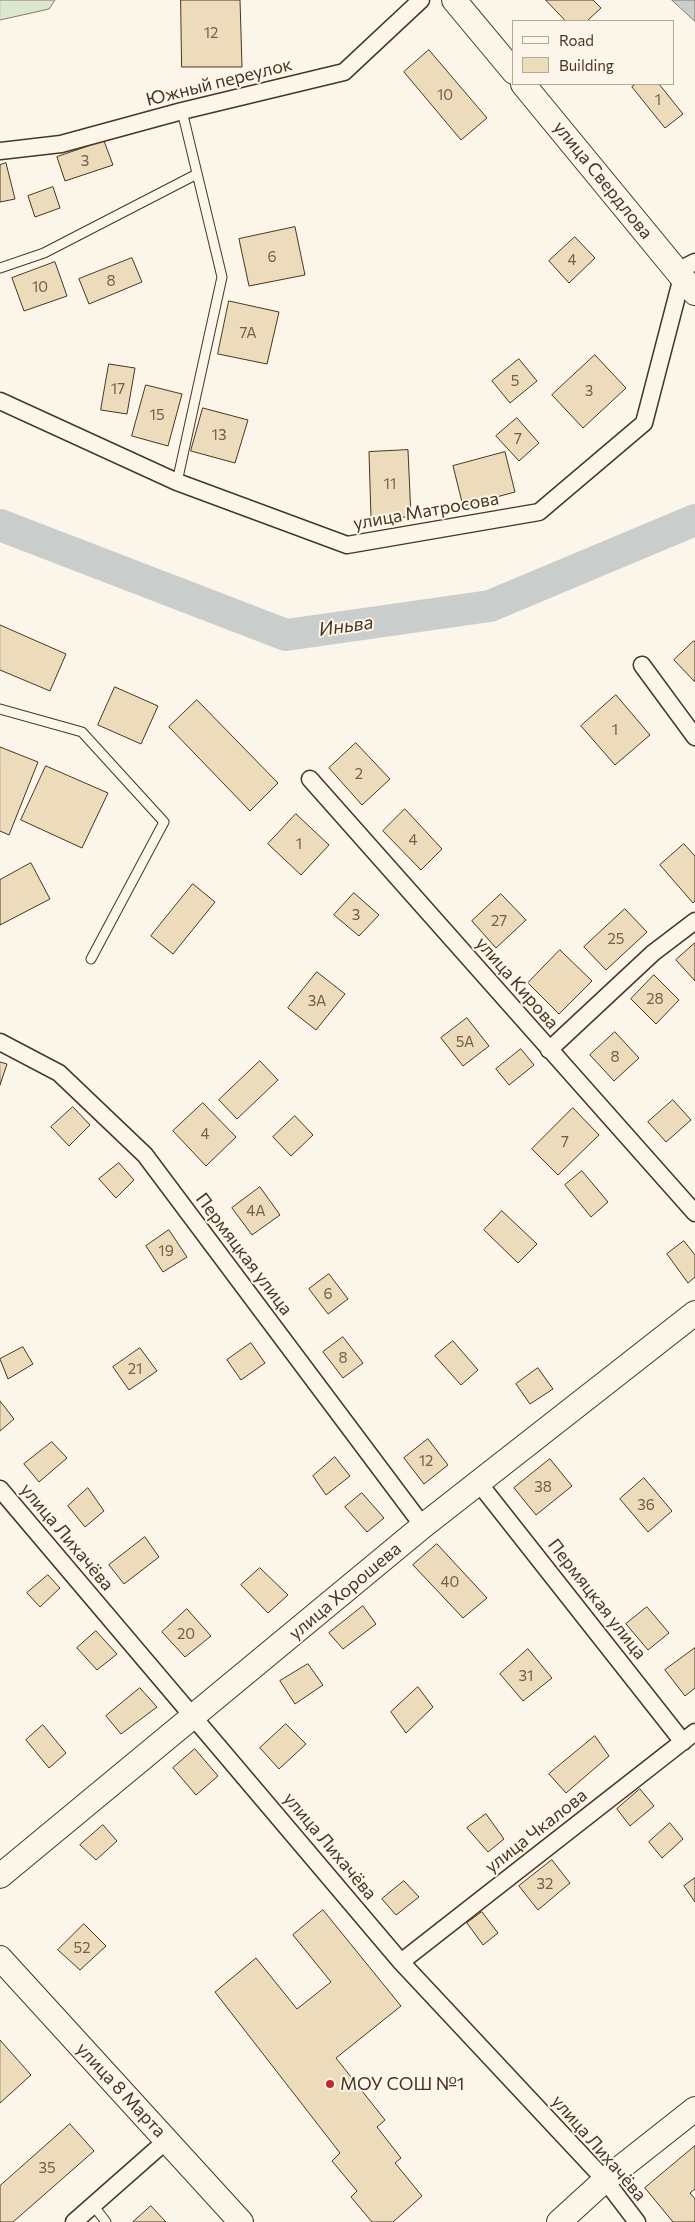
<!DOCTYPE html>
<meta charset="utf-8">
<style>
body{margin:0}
#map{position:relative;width:695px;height:2222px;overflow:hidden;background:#fbf6e9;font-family:Commissioner,sans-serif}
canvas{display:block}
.legend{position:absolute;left:512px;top:20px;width:162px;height:65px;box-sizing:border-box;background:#fbf6e9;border:1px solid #b4a999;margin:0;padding:6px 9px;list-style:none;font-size:15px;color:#4a3520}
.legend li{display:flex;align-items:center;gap:10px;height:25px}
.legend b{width:25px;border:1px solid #b4a999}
</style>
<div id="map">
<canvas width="695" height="2222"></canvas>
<ul class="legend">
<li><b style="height:6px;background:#fbf6e9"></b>Road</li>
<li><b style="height:14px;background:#ecdcbc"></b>Building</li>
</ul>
</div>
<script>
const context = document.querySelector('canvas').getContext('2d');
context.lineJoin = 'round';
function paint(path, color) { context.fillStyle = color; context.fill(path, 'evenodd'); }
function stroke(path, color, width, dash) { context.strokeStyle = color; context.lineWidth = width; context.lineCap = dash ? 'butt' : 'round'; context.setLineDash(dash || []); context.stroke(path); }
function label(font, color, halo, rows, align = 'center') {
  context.font = font + ' Commissioner,sans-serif'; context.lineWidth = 4; context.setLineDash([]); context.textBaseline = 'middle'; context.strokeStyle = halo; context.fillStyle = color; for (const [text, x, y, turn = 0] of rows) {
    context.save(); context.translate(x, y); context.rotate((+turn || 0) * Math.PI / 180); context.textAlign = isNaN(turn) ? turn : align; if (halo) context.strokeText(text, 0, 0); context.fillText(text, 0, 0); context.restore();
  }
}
const green = new Path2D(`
 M0 0H55L49 9 0 20Z`);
const water = new Path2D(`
 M672 0H695V21Z`);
const river = new Path2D(`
 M0 525 286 635 490 606 695 520`);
const building = new Path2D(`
 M181 0H240L242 67H182Z
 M546 0H593L601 8 587 21H566Z
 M429 50 487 118 461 140 404 72Z
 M636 84H659L683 114 665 128 632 87Z
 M104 141 113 165 65 181 57 157Z
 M6 163 15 199 0 202V165Z
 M53 187 60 208 35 217 28 196Z
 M295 227 305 275 249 286 239 239Z
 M575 237 595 258 569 283 549 261Z
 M132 258 142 282 89 304 79 279Z
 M55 262 67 296 24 311 12 278Z
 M229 301 279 312 267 364 218 354Z
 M595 355 626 388 583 428 552 395Z
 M519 359 537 381 510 403 492 381Z
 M109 364 135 368 127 414 101 410Z
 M146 385 182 394 168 446 132 436Z
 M203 408 248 420 235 463 191 451Z
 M517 418 539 443 519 461 496 436Z
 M408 450 411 517 371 518 369 452Z
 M505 452 515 492 463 506 453 466Z
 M0 625 66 654 50 691 0 670Z
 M694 641 695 642V682L674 660Z
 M115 687 158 706 141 744 98 725Z
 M616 695 650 735 615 765 581 726Z
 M197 700 278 783 250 811 169 727Z
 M356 743 390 779 362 805 329 768Z
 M0 747 38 762 9 835 0 831Z
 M46 766 108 793 82 848 21 820Z
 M405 809 442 849 421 870 383 831Z
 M296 814 329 845 301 875 268 844Z
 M684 844 695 856V901L693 903 660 865Z
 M31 863 50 899 0 925V880Z
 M193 884 215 902 173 954 151 936Z
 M354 893 379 915 359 936 334 915Z
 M501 894 526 920 496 948 472 921Z
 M625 909 647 932 606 970 584 947Z
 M695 943V981L676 960Z
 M560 950 592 981 559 1014 528 983Z
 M317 972 345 994 316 1030 288 1008Z
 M654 975 679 1000 656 1024 631 999Z
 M467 1018 489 1046 463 1066 441 1038Z
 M615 1032 639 1058 614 1081 590 1055Z
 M521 1049 534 1065 509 1085 496 1069Z
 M260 1061 278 1080 237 1119 219 1100Z
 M0 1062 7 1064 0 1085Z
 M673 1100 691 1120 666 1142 648 1122Z
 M203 1103 236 1137 206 1166 173 1131Z
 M73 1107 90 1125 69 1146 51 1127Z
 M573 1108 599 1135 558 1175 532 1149Z
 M295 1116 313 1135 291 1156 273 1137Z
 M119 1163 134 1180 116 1198 99 1179Z
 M582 1171 608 1202 591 1217 565 1185Z
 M260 1187 280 1215 252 1235 232 1208Z
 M502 1211 537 1244 518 1263 484 1230Z
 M169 1230 187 1257 163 1272 146 1246Z
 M684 1241 695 1255V1277L688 1283 667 1254Z
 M329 1274 348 1299 328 1314 309 1289Z
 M343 1337 363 1363 343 1378 323 1352Z
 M453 1341 478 1370 461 1385 435 1356Z
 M251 1343 265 1363 241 1380 227 1360Z
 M23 1347 33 1364 8 1379 0 1359Z
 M140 1348 157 1371 129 1390 113 1367Z
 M538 1368 553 1389 530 1404 516 1384Z
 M0 1401 14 1419 0 1431Z
 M428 1439 448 1465 424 1484 404 1458Z
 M52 1442 67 1458 39 1482 24 1464Z
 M335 1457 350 1476 326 1495 313 1476Z
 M550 1459 572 1486 536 1515 514 1488Z
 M644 1478 672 1511 648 1532 620 1499Z
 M88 1488 104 1511 85 1527 68 1506Z
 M362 1493 384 1518 367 1532 345 1507Z
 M145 1537 159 1557 124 1584 109 1565Z
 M437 1544 487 1598 463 1618 413 1565Z
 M260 1568 288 1595 268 1613 241 1585Z
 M48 1575 60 1588 40 1607 27 1593Z
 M363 1606 376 1624 343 1649 329 1633Z
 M647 1607 669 1633 648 1650 626 1624Z
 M187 1609 211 1636 185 1657 162 1632Z
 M96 1631 117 1654 97 1670 77 1648Z
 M695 1648V1688L685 1696 665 1670Z
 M528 1649 552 1678 523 1701 500 1674Z
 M308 1664 323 1685 295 1704 280 1681Z
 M418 1687 433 1707 406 1733 391 1712Z
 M140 1688 157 1707 121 1734 106 1716Z
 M286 1724 306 1744 279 1769 260 1748Z
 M43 1725 66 1753 49 1768 26 1740Z
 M595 1736 609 1756 566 1793 549 1774Z
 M195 1749 218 1776 196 1795 173 1768Z
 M640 1789 654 1806 630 1826 617 1809Z
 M486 1814 504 1839 488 1852 467 1828Z
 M670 1823 683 1839 662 1858 649 1842Z
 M103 1825 117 1841 96 1860 80 1845Z
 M552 1860 570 1883 538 1910 519 1886Z
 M695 1878V1902L684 1886Z
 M404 1881 419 1897 396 1915 382 1899Z
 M323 1910 401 2006 336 2058 385 2120 377 2127 401 2158 395 2163 422 2196 393 2222H372L351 2197 357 2191 332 2161 340 2153 215 1992 256 1958 297 2009 331 1982 293 1935Z
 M482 1912 498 1933 483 1945 467 1923Z
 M84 1924 106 1946 80 1970 58 1950Z
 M0 2040 31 2075 0 2103Z
 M70 2124 94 2151 13 2222H0V2186Z
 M695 2146V2189L690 2193 695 2199V2222H673L645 2188Z
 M151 2206 166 2222H133Z`);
const lane = new Path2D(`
 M0 268 44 253 197 174
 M177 482 222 277 182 111
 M0 709 82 732 164 822 91 959
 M93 2205 106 2222`);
const street = new Path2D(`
 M0 151 61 144 182 111 344 72 421 0
 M677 271 695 262
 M0 401 177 482 347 545 539 512 644 423 682 277
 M642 665 695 737
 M310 779 695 1213
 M0 1042 59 1073 145 1155 423 1526
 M549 1050 653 953 695 921
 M478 1482 683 1742
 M0 1489 401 1962 605 2180 637 2222
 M401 1962 695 1732
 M74 2222 167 2140`);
const secondary = new Path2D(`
 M454 0 514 72
 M523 84 695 293
 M0 1876 423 1526 695 1313
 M0 1958 241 2222
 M559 2222 605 2180 695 2109`);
const markers = [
 [330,2084,5,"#c62828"]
];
const numberNames = [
 ["12",211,33],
 ["10",445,95],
 ["1",658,100],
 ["3",85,161],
 ["6",272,257],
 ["4",572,260],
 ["8",111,281],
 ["10",40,287],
 ["7А",248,333],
 ["5",515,381],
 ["17",118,389],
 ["3",589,391],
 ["15",157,415],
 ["13",219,435],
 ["7",518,439],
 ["11",390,484],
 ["1",615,730],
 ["2",359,774],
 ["4",413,840],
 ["1",299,844],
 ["3",356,915],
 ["27",499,921],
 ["25",616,939],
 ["28",655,999],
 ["3А",317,1001],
 ["5А",465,1042],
 ["8",615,1057],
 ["4",205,1134],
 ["7",565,1142],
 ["4А",256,1211],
 ["19",166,1251],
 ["6",328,1294],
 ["8",343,1358],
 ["21",135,1369],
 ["12",426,1461],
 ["38",543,1487],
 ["36",646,1505],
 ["40",450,1582],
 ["20",186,1634],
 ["31",526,1676],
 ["32",545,1884],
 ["52",82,1948],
 ["35",47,2168]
];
const streetNames = [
 ["Южный переулок",219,82,-14],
 ["улица Свердлова",603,180,51],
 ["улица Матросова",426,511,-10],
 ["улица Кирова",517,983,49],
 ["Пермяцкая улица",244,1254,53],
 ["улица Лихачёва",67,1537,50],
 ["улица Хорошева",345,1591,-40],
 ["Пермяцкая улица",597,1599,52],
 ["улица Чкалова",536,1831,-38],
 ["улица Лихачёва",330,1846,50],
 ["улица 8 Марта",121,2090,47],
 ["улица Лихачёва",599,2148,49]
];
const poiNames = [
 ["МОУ СОШ №1",340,2084]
];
const waterNames = [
 ["Иньва",346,626,-8]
];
paint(green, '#dce7d0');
stroke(green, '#887966', 1);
paint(water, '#c9cecd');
stroke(water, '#887966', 1);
stroke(river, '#c9cecd', 32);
paint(building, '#ecdcbc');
stroke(building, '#4a3520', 1);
stroke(lane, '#4a3520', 11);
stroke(street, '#4a3520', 19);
stroke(secondary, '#4a3520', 26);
stroke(lane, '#fbf6e9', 9);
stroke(street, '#fbf6e9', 16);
stroke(secondary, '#fbf6e9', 24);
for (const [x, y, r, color] of markers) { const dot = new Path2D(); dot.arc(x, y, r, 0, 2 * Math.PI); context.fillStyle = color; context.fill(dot); stroke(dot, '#fbf6e9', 2); }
label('15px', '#725f47', null, numberNames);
label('18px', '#4a3520', '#fbf6e9', streetNames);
label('18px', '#4a3520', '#fbf6e9', poiNames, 'left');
label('italic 19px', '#4a3520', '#fbf6e9', waterNames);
</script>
